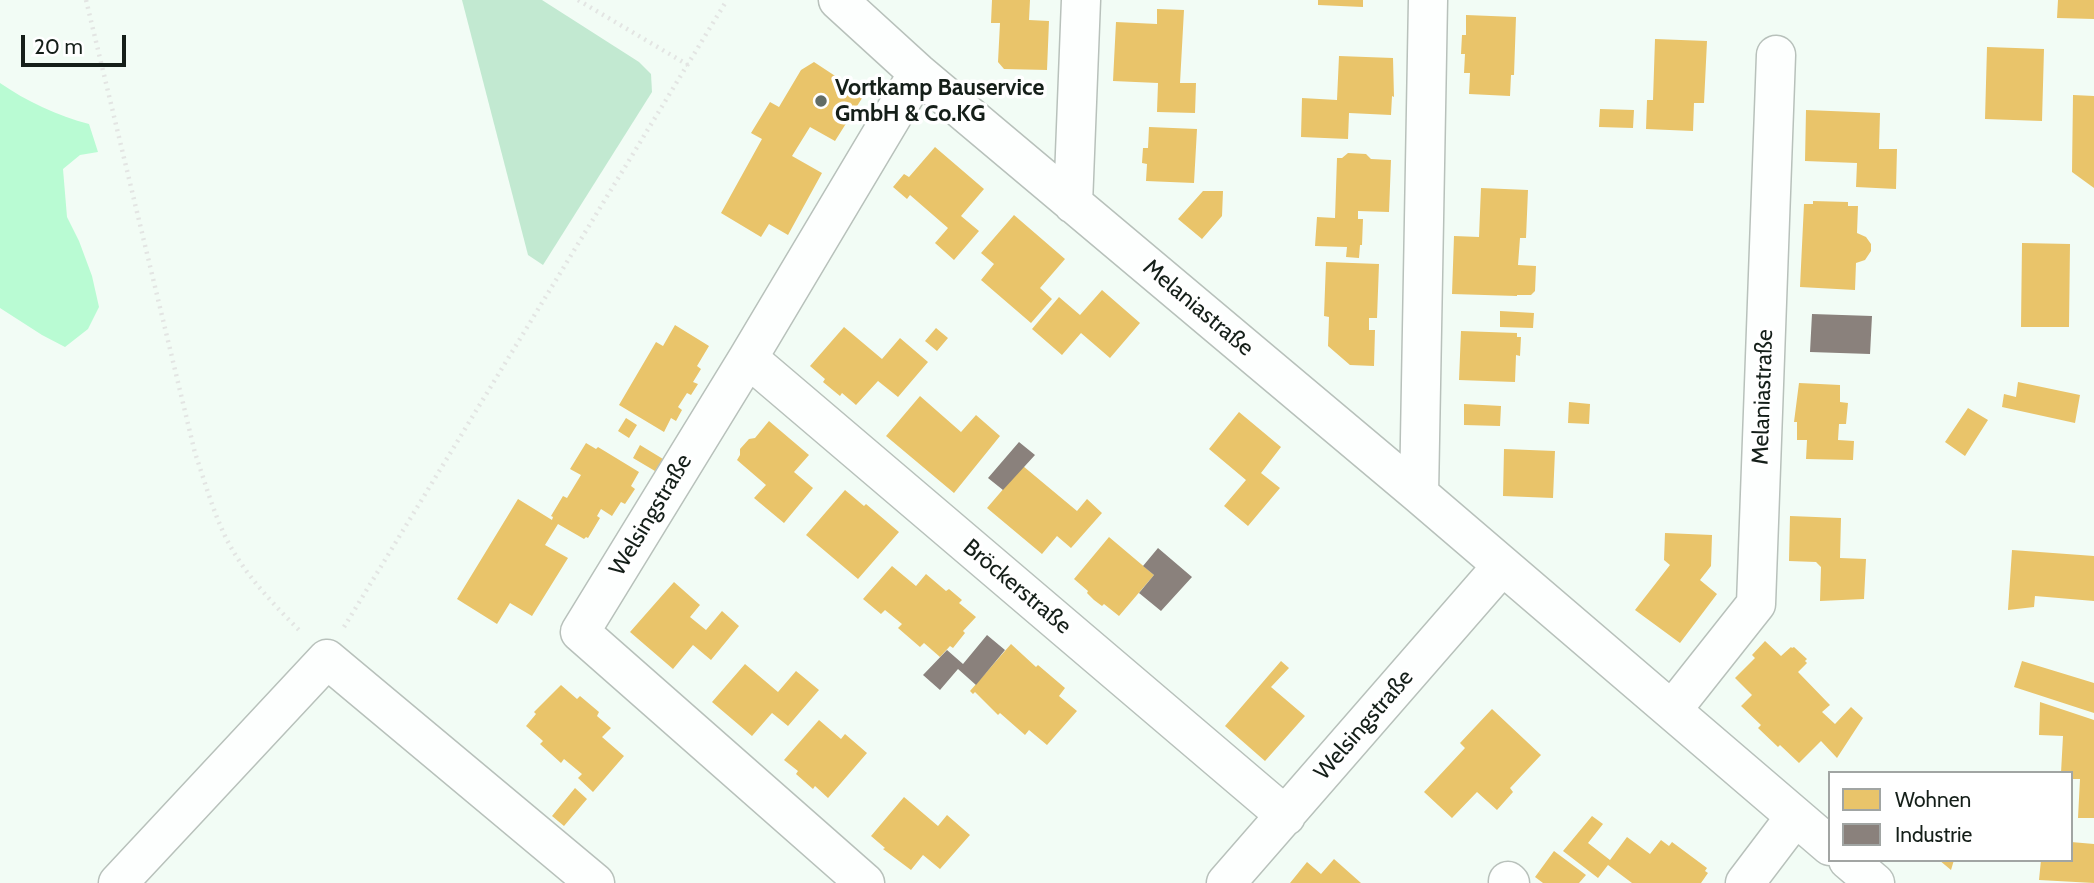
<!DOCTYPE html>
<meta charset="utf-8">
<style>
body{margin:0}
#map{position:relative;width:2094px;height:883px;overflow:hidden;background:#f2fcf5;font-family:Cabin,sans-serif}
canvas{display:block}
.legend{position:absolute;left:1828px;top:771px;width:245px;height:91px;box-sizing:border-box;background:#fff;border:2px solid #a1a5a3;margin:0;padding:9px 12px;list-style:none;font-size:21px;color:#151f19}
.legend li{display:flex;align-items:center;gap:14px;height:35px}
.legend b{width:35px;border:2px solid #a1a5a3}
.scale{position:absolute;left:21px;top:35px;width:105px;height:32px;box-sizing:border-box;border:4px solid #151f19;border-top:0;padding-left:9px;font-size:21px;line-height:24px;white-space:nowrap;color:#151f19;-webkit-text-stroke:5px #fff;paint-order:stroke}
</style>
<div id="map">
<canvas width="2094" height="883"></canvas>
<ul class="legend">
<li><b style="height:19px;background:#e9c46a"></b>Wohnen</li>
<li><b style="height:19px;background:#8a817c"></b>Industrie</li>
</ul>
<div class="scale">20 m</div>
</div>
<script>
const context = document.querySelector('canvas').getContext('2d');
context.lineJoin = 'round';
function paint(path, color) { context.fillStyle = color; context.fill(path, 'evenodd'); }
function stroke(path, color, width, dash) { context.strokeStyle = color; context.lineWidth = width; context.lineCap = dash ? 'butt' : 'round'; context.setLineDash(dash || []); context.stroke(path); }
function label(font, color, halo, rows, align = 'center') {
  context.font = font + ' Cabin,sans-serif'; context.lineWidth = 7; context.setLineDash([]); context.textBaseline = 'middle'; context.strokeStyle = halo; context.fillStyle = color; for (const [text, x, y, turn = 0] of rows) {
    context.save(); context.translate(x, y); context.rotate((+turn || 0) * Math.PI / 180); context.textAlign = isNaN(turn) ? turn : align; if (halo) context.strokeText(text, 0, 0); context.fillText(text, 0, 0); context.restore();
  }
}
const green = new Path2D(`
 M462 0H542L639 62 651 74 652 92 543 265 528 255Z`);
const water = new Path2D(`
 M0 83C26 101 58 116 89 124L98 152 80 155 63 169 67 217 79 241 92 276 99 307 88 329 65 347 42 335 0 308Z`);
const homes = new Path2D(`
 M992 0H1030L1029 20 1049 21 1047 70 1004 69 998 62 1000 23H991Z
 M1318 0H1363V7L1318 5Z
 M2058 0H2094V19L2057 18Z
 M1157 9 1184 10 1180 83H1196L1195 113 1157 112 1158 83 1113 81 1116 22 1157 24Z
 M1466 15 1516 17 1514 75H1511L1510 96 1469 94 1470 73H1464L1465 54H1461L1462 35H1466Z
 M1655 39 1707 41 1704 103H1694L1693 131 1646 129 1647 100H1653Z
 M1987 47 2044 49 2042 121 1985 119Z
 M1339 56 1393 58 1394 97 1392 96 1391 115 1349 113 1348 139 1301 137 1302 98 1337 100Z
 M814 62 864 95 835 141 810 127 792 156 822 173 788 235 769 224 761 237 721 213 762 139 751 133 770 102 779 107 801 70Z
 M2073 95 2094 96V188L2072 172Z
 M1600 109 1634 110 1633 128 1599 127Z
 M1806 110 1880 113 1879 149H1897L1896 189 1856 187 1857 163 1805 161Z
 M1149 127 1197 129 1194 183 1146 181 1147 164 1142 163 1143 148H1148Z
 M935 147 984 189 961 216 979 231 954 260 935 243 948 228 910 195 907 199 893 187 904 174 909 177Z
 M1348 153 1366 154 1371 159 1391 160 1389 212 1358 211V219H1363L1362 245H1360L1359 258 1346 257 1347 247 1315 246 1317 217 1335 218 1337 158H1342Z
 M1481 188 1528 190 1526 238H1520L1518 265 1536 266 1535 291 1531 295H1517V296L1452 294 1454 236 1479 237Z
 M1203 191H1223L1222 216 1202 239 1178 219Z
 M1813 201 1848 202V206H1858L1857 233 1866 237 1871 244V251L1865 260 1856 263 1855 290 1800 287 1804 204H1813Z
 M1014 215 1065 259 1040 288 1052 299 1031 323 981 280 994 264 981 253Z
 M2022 243 2070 244 2069 327H2021Z
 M1326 262 1379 264 1377 318H1369V330H1375L1374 366 1350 365 1328 346 1329 317 1324 316Z
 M1102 290 1140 323 1110 358 1081 333 1062 355 1032 329 1059 297 1080 315Z
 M1500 311 1534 313 1533 328 1500 327Z
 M675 325 709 346 697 366 701 369 693 382 698 384 691 395 687 393 678 407 682 410 676 421 671 418 664 432 619 405 656 342 663 346Z
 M844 327 882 359 900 338 928 362 898 397 878 381 856 405 842 393 840 396 823 382 825 379 810 366Z
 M936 328 948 338 937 351 925 341Z
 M1461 331 1517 333V337H1521L1520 356 1516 355 1515 382 1459 380Z
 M2018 382 2080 395 2075 423 2002 407 2004 394 2016 397Z
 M1799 383 1840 385V402L1848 403 1846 424H1839L1838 440 1854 441 1853 460 1806 459 1807 440H1797V422H1794Z
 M920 396 961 432 976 415 1000 436 954 493 886 436Z
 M1569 402 1590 404 1589 424 1568 423Z
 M1464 404 1501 406 1500 426 1464 425Z
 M1968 408 1988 420 1965 456 1945 442Z
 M1239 412 1281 447 1261 473 1280 488 1248 526 1224 506 1246 480 1209 449Z
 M626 418 637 425 629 438 618 431Z
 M769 421 809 455 794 472 813 488 784 523 754 498 766 485 737 460 740 455V449L749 439 755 438Z
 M586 443 596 449 598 447 639 472 631 486 635 489 625 504 621 502 612 516 601 509 597 516 600 518 588 538 586 537 584 539 558 524 545 545 568 558 532 616 510 603 497 624 457 599 518 499 552 520 553 517 551 516 563 496 567 498 581 475 570 469Z
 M640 445 663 459 655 471 633 458Z
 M1504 449 1555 451 1553 498 1503 496Z
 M1023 466 1077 511 1087 499 1102 513 1071 548 1057 536 1042 554 987 508Z
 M845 490 864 506 866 504 899 532 858 579 806 535Z
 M1790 516 1841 518 1840 558 1866 559 1864 599 1820 601 1821 567 1816 562 1789 561Z
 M1665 533 1712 535 1711 566 1700 580 1717 594 1680 643 1635 610 1670 565 1664 560Z
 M1109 537 1154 575 1119 616 1104 604 1102 606 1094 600 1087 593 1088 591 1074 579Z
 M2012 550 2094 556V601L2035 596 2034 607 2008 610Z
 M892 566 916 586 926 574 946 591 949 589 962 600 959 603 976 617 963 631 965 633 953 648 950 646 940 657 924 643 920 647 898 628 902 624 885 610 881 614 863 599Z
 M674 582 700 605 690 617 706 630 722 611 739 626 711 660 693 645 673 669 630 632Z
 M1765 641 1781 656 1791 647 1792 648 1794 647 1807 659 1805 661 1807 663 1798 672 1830 705 1822 712 1835 724 1851 707 1863 718 1837 758 1821 741 1799 763 1780 745 1778 747 1758 728 1761 725 1741 706 1752 695 1735 678 1755 658 1752 655Z
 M1011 644 1036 667 1038 665 1065 688 1059 696 1077 711 1047 745 1029 730 1025 735 1000 713 998 715 975 692 973 694 970 691Z
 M1281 661 1289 668 1271 687 1305 716 1265 761 1225 726Z
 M2022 661 2094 683V713L2014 687Z
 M745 664 778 692 796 671 819 690 788 726 772 713 752 736 712 702Z
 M561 685 577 699 580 696 599 712 597 716 611 728 602 737 624 756 593 792 578 778 582 774 564 759 561 763 540 744 543 741 526 726 536 714 534 712Z
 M2040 702 2094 720V818H2078L2080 779H2071V773H2061L2063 736 2039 735Z
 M1492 709 1541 755 1510 788 1513 792 1497 810 1477 792 1452 818 1424 792 1465 748 1460 743Z
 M819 720 841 739 845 734 867 753 828 798 815 786 813 789 796 774 798 771 784 760Z
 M575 788 587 799 564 826 552 816Z
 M904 797 938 826 947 815 970 835 940 869 923 855 911 870 883 849 885 848 871 836Z
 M1592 816 1603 824 1588 843 1610 860 1627 837 1650 854 1661 840 1669 846 1672 842 1707 868 1705 871 1708 873 1701 883H1632L1608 865 1598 878 1563 851Z
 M2071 842 2094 844V883L2039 880 2041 860H2071Z
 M1554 851 1586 875 1579 883H1543L1535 877Z
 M1334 859 1361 883H1290L1307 862 1321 874Z
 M1939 860H1954L1951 870Z`);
const industry = new Path2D(`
 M1812 314 1872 316 1870 354 1810 352Z
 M1019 442 1035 455 1003 490 988 478Z
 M1158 548 1192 577 1161 611 1139 593 1154 575 1143 566Z
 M987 635 1005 650 976 685 958 669 940 690 923 675 947 650 963 664Z`);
const path = new Path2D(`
 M86 0 195 453C205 482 213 512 227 540 245 575 274 605 302 633
 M578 0 688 65
 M344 627 727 0`);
const minor = new Path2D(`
 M838 0 918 73 1419 494 1830 846
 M1073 204 1081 0
 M748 358 1286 816
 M1419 494 1428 0
 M1672 710 1756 604 1776 55
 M1848 860 1875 883
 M1508 881 1510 883
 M118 883 327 659 595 883
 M865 883 580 632 748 358 918 73
 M1226 883 1502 566
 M1745 883 1795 817`);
const markers = [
 [821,101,7,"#626c66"]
];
const poiNames = [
 ["Vortkamp Bauservice",835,88],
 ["GmbH & Co.KG",835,114]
];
const streetNames = [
 ["Melaniastraße",1198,308,40],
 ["Melaniastraße",1763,397,-88],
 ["Welsingstraße",651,515,-59],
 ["Bröckerstraße",1017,587,40],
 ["Welsingstraße",1364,725,-49]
];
paint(green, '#c2e9d1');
paint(water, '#b9fbd3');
paint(homes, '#e9c46a');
paint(industry, '#8a817c');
stroke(minor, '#b8c1bb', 41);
stroke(path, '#e3e5e3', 4.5, [2, 5]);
stroke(minor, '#fdfffe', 38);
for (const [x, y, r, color] of markers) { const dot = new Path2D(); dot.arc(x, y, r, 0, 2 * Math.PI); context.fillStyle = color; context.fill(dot); stroke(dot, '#fff', 2.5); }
label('bold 23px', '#151f19', '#fff', poiNames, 'left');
label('23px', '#151f19', '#fff', streetNames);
</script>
